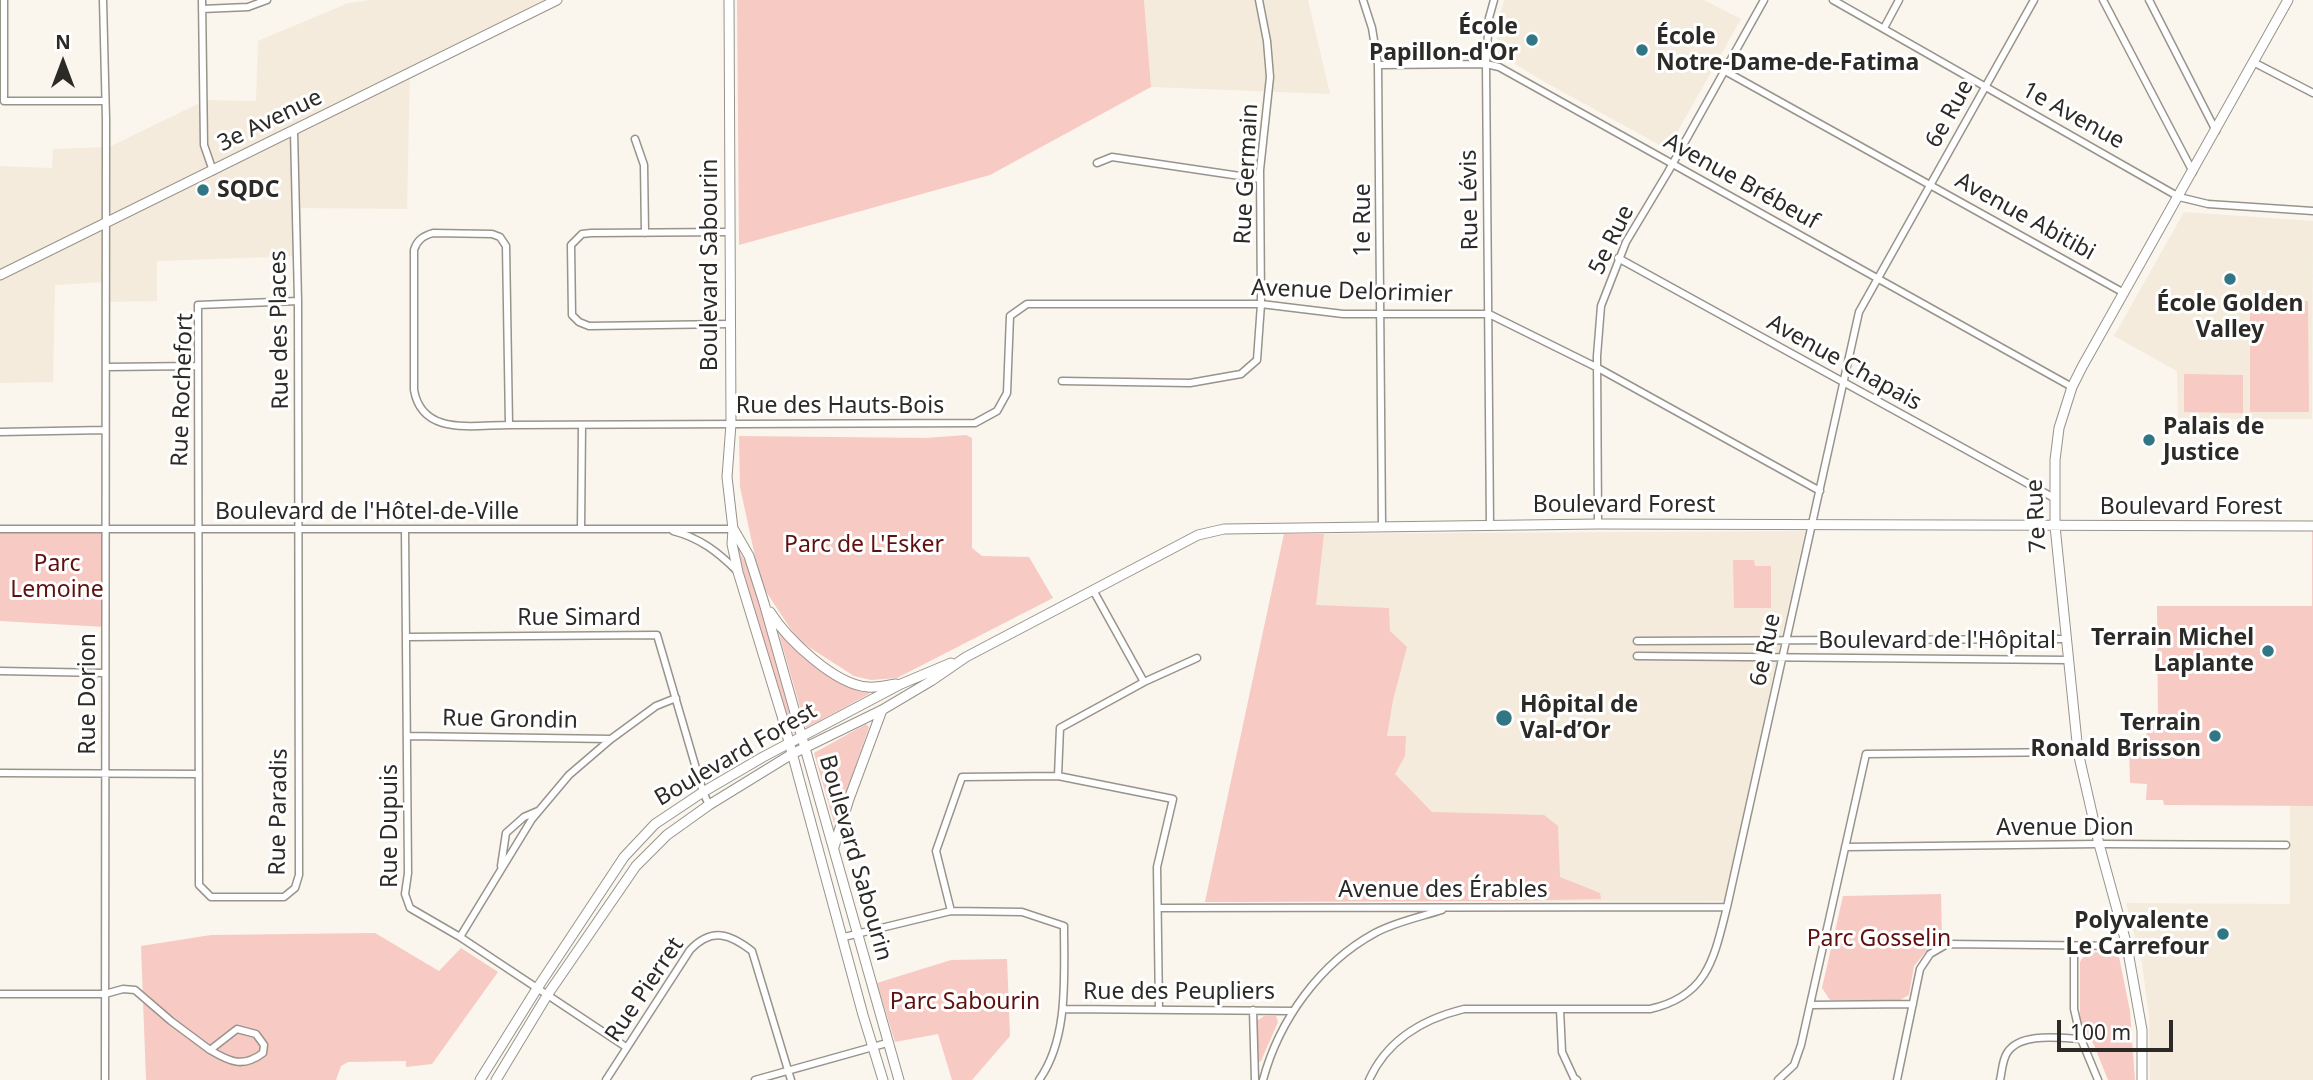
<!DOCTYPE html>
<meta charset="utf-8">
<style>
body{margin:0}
#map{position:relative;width:2313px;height:1080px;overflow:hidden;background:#faf5ed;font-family:"Noto Sans",sans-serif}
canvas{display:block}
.north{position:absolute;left:28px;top:28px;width:70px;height:70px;-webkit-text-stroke:5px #fff;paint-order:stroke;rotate:0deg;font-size:19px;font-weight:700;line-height:28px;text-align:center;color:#2c2a27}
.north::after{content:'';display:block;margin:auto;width:24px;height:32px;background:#2c2a27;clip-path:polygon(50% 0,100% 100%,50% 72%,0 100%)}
.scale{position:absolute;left:2057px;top:1020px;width:116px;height:32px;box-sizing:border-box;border:4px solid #2c2a27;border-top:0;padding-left:9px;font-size:21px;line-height:24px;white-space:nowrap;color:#2c2a27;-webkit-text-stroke:5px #fff;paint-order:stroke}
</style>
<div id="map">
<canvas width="2313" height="1080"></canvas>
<div class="north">N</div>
<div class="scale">100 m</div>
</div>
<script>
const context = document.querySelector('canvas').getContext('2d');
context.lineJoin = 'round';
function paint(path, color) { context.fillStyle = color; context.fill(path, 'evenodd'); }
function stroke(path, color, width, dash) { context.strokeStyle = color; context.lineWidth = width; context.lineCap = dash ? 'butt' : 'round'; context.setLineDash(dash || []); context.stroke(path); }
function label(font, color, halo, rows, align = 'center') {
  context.font = font + ' "Noto Sans",sans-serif'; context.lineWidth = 6; context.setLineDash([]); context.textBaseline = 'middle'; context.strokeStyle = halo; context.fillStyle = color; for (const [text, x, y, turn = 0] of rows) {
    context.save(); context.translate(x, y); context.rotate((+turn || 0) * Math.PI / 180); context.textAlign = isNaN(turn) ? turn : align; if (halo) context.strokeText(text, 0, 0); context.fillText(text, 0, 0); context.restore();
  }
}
const built = new Path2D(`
 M370 0H544L410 71 407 209 301 208 302 256 157 261V301L106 302V282L55 285 53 382 0 383V166L52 168 53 149 109 147 206 100 256 101 258 41 348 3Z
 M1144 0H1308L1330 94 1151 87Z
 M1504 0H1704L1741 19 1670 145 1663 147 1543 81 1497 53V29Z
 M2184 212 2313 221 2312 419H2178L2177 371 2114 336Z
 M1805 531 1724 901 1205 902 1284 534Z
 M2290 806H2313V1080H2150L2149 1016 2142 963 2126 903 2290 904Z`);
const green = new Path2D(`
 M737 0H1144L1151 87 990 175 739 245Z
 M2250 301H2308L2309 412H2250Z
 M2184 374 2243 375V413L2184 412Z
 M966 435 972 438V548L982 556 1029 557 1053 598 897 678 871 680 854 676 798 640 761 584 740 487 739 436 926 438Z
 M0 529H105L106 627 0 621Z
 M2312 531H2313V806L2164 805 2163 800H2146L2147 784 2130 783 2129 744 2144 741 2151 721 2158 720 2157 606H2312Z
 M1284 534H1324L1316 605 1389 608 1390 631 1407 647 1393 700 1387 736H1406L1405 756 1395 774 1432 812 1544 815 1558 826 1560 877 1600 893 1601 899 1496 901 1205 902Z
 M737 541 741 555 748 564 796 734 793 733 789 718 783 710 735 542Z
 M1733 560H1754L1755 566H1771V608H1734Z
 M777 627 857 689 868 691 869 694 806 728Z
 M866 724 869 727 836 822 834 823 814 753Z
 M1941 894 1942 940 1927 950 1914 966 1909 995 1900 1000H1830L1822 988 1843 896Z
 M375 933 439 971 461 948 498 972 432 1064 406 1067V1061L348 1062 341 1066 336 1080H146L141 946 211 935Z
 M2113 952 2119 957 2130 1011 2135 1080H2108L2094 1045 2082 1025 2080 1017V962C2086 949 2101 953 2113 952Z
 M1007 959 1010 1036 972 1080H952L938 1034 895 1042 877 983 951 960Z
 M1276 1016 1278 1022 1261 1061 1259 1062 1257 1061V1021L1264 1016Z`);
const street = new Path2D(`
 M4 0V101H105
 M103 0 106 119 105 1080
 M202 0 204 145 213 171
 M1363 0 1372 28 1378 65 1382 526
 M1833 0 2179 197 2208 204 2313 211
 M2103 0 2193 172
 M2149 0 2216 131
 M202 9 248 7 267 0
 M1884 28 1899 0
 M2255 63 2313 93
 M1378 65 1486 64 1499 67 2072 387
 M1725 71 2124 293
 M294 131 298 301 299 875 295 888 284 897H211L199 885 198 305 298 301
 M635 139 644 165 645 233
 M1097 163 1112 157 1260 179
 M730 232 591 233 582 234 571 245 572 315 579 322 589 326 730 324
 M1618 258 2054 498
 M106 367 197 366
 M1062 381 1190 383 1241 374 1257 360 1261 304 1260 170 1270 77 1267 41 1259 0
 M509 425C472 425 422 436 414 390V250C417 240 423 236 433 233L492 234 500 237 506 246 509 425 975 423 997 411 1007 393 1010 316 1027 304H1261L1343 314H1489L1598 368 1820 491
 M0 432 105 430
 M1598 524 1597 356 1601 306 1626 242 1668 172 1764 0
 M1490 526 1486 64 1489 18 1494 0
 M0 529H733
 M405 529 408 873 405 894 410 908 460 937 626 1047
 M581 529 582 425
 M673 531C700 538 718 552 737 571
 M1093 590 1144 682
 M407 637 657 635 703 792 709 805
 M1637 641 2066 639
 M1637 656 2068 660
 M0 671 105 673
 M408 736 611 739
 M0 773 199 774
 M1058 776 1060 728 1144 682 1197 658
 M1845 847 2099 844 2286 845
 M501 866 506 833 524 817 538 811
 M1159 908 1727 907
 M951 911 936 851 962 777 1058 776 1173 799 1157 867 1159 1010
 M460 937 532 819 569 775 611 739 656 706 676 698
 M844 937 951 911 1022 912 1064 926C1064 976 1069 1038 1039 1080
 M2074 946V1009L2081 1039 2098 1080
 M0 994H105L123 989 135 990 171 1021 210 1050 237 1029 256 1034 264 1045 263 1053C243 1068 230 1062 210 1050
 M1810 1005 1913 1004
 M1064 1009 1293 1011
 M1560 1009 1562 1052 1574 1078 1577 1080
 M1253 1010 1255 1080
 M606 1080 690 950C712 927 730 934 752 951L791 1080
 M755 1080 887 1043
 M1263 1080C1279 1020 1320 963 1375 933 1395 922 1420 917 1442 910
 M1369 1080C1387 1040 1423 1019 1464 1009H1650C1708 996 1714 958 1727 907L1859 312 2034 0
 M1778 1080 1794 1065 1801 1045 1866 754 2078 752
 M1897 1080 1920 969 1930 954 1947 944 2127 946
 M2000 1080C2002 1072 2002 1061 2007 1053 2020 1032 2060 1038 2081 1039`);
const secondary = new Path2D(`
 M729 0 731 424 727 477 733 529 732 544 738 572 782 716 863 1015 883 1080
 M0 275 557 0
 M734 530 749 556 764 603 899 1080
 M770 612C787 639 835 685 868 687 877 688 887 685 896 684
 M834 847 849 799 882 710
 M480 1080 538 987 624 857 655 824 703 792 763 757 901 684 951 663
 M496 1080 548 994 636 866 667 835 709 805 792 754 882 710 931 681 966 657 1198 535 1224 529 1598 524 2313 526
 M2142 1080V1030L2127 946 2099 844 2078 752 2055 526V460L2059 428 2072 387 2082 367 2288 0`);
const markers = [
 [1532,40,7,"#317684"],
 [1642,50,7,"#317684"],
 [203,190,7,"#317684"],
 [2230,279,7,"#317684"],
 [2149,440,7,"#317684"],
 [2268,651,7,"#317684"],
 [1504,718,9,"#317684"],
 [2215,736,7,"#317684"],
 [2223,934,7,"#317684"]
];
const poiNames = [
 ["École",1518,27],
 ["Papillon-d'Or",1518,53],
 ["École",1656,37,"left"],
 ["Notre-Dame-de-Fatima",1656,63,"left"],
 ["SQDC",217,190,"left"],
 ["École Golden",2230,304,"center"],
 ["Valley",2230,330,"center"],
 ["Palais de",2163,427,"left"],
 ["Justice",2163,453,"left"],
 ["Terrain Michel",2254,638],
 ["Laplante",2254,664],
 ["Hôpital de",1520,705,"left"],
 ["Val-d’Or",1520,731,"left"],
 ["Terrain",2201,723],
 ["Ronald Brisson",2201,749],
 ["Polyvalente",2209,921],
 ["Le Carrefour",2209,947]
];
const streetNames = [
 ["6e Rue",1950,114,-61],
 ["1e Avenue",2073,116,29],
 ["3e Avenue",270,121,-26],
 ["Rue Germain",1247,174,-87],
 ["Avenue Brébeuf",1741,182,29],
 ["Rue Lévis",1470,200,-91],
 ["Avenue Abitibi",2025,217,29],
 ["1e Rue",1363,220,-90],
 ["5e Rue",1612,240,-64],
 ["Boulevard Sabourin",710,265,-90],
 ["Avenue Delorimier",1352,292,2],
 ["Rue des Places",280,330,-91],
 ["Avenue Chapais",1844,363,29],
 ["Rue Rochefort",183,390,-88],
 ["Rue des Hauts-Bois",840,406],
 ["Boulevard Forest",1624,505],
 ["Boulevard Forest",2191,507],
 ["Boulevard de l'Hôtel-de-Ville",367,512],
 ["7e Rue",2037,516,-93],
 ["Rue Simard",579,618],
 ["Boulevard de l'Hôpital",1937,641],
 ["6e Rue",1766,650,-78],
 ["Rue Dorion",88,694,-90],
 ["Rue Grondin",510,720,1],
 ["Boulevard Forest",736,755,-30],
 ["Rue Paradis",279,812,-89],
 ["Rue Dupuis",390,826,-90],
 ["Avenue Dion",2065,828],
 ["Boulevard Sabourin",855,858,74],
 ["Avenue des Érables",1443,890],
 ["Rue Pierret",645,990,-56],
 ["Rue des Peupliers",1179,992]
];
const parkNames = [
 ["Parc de L'Esker",864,545],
 ["Parc",57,564],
 ["Lemoine",57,590],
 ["Parc Gosselin",1879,939],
 ["Parc Sabourin",965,1002]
];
paint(built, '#f4ebdc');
paint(green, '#f7cac4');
stroke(street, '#98948c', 9);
stroke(secondary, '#98948c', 11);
stroke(street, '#fff', 6);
stroke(secondary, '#fff', 9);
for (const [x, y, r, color] of markers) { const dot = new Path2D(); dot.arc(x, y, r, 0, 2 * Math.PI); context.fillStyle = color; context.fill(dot); stroke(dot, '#fff', 2.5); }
label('bold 23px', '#2c2a27', '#fff', poiNames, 'right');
label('23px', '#2c2a27', '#fff', streetNames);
label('23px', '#60100e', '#fff', parkNames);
</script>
